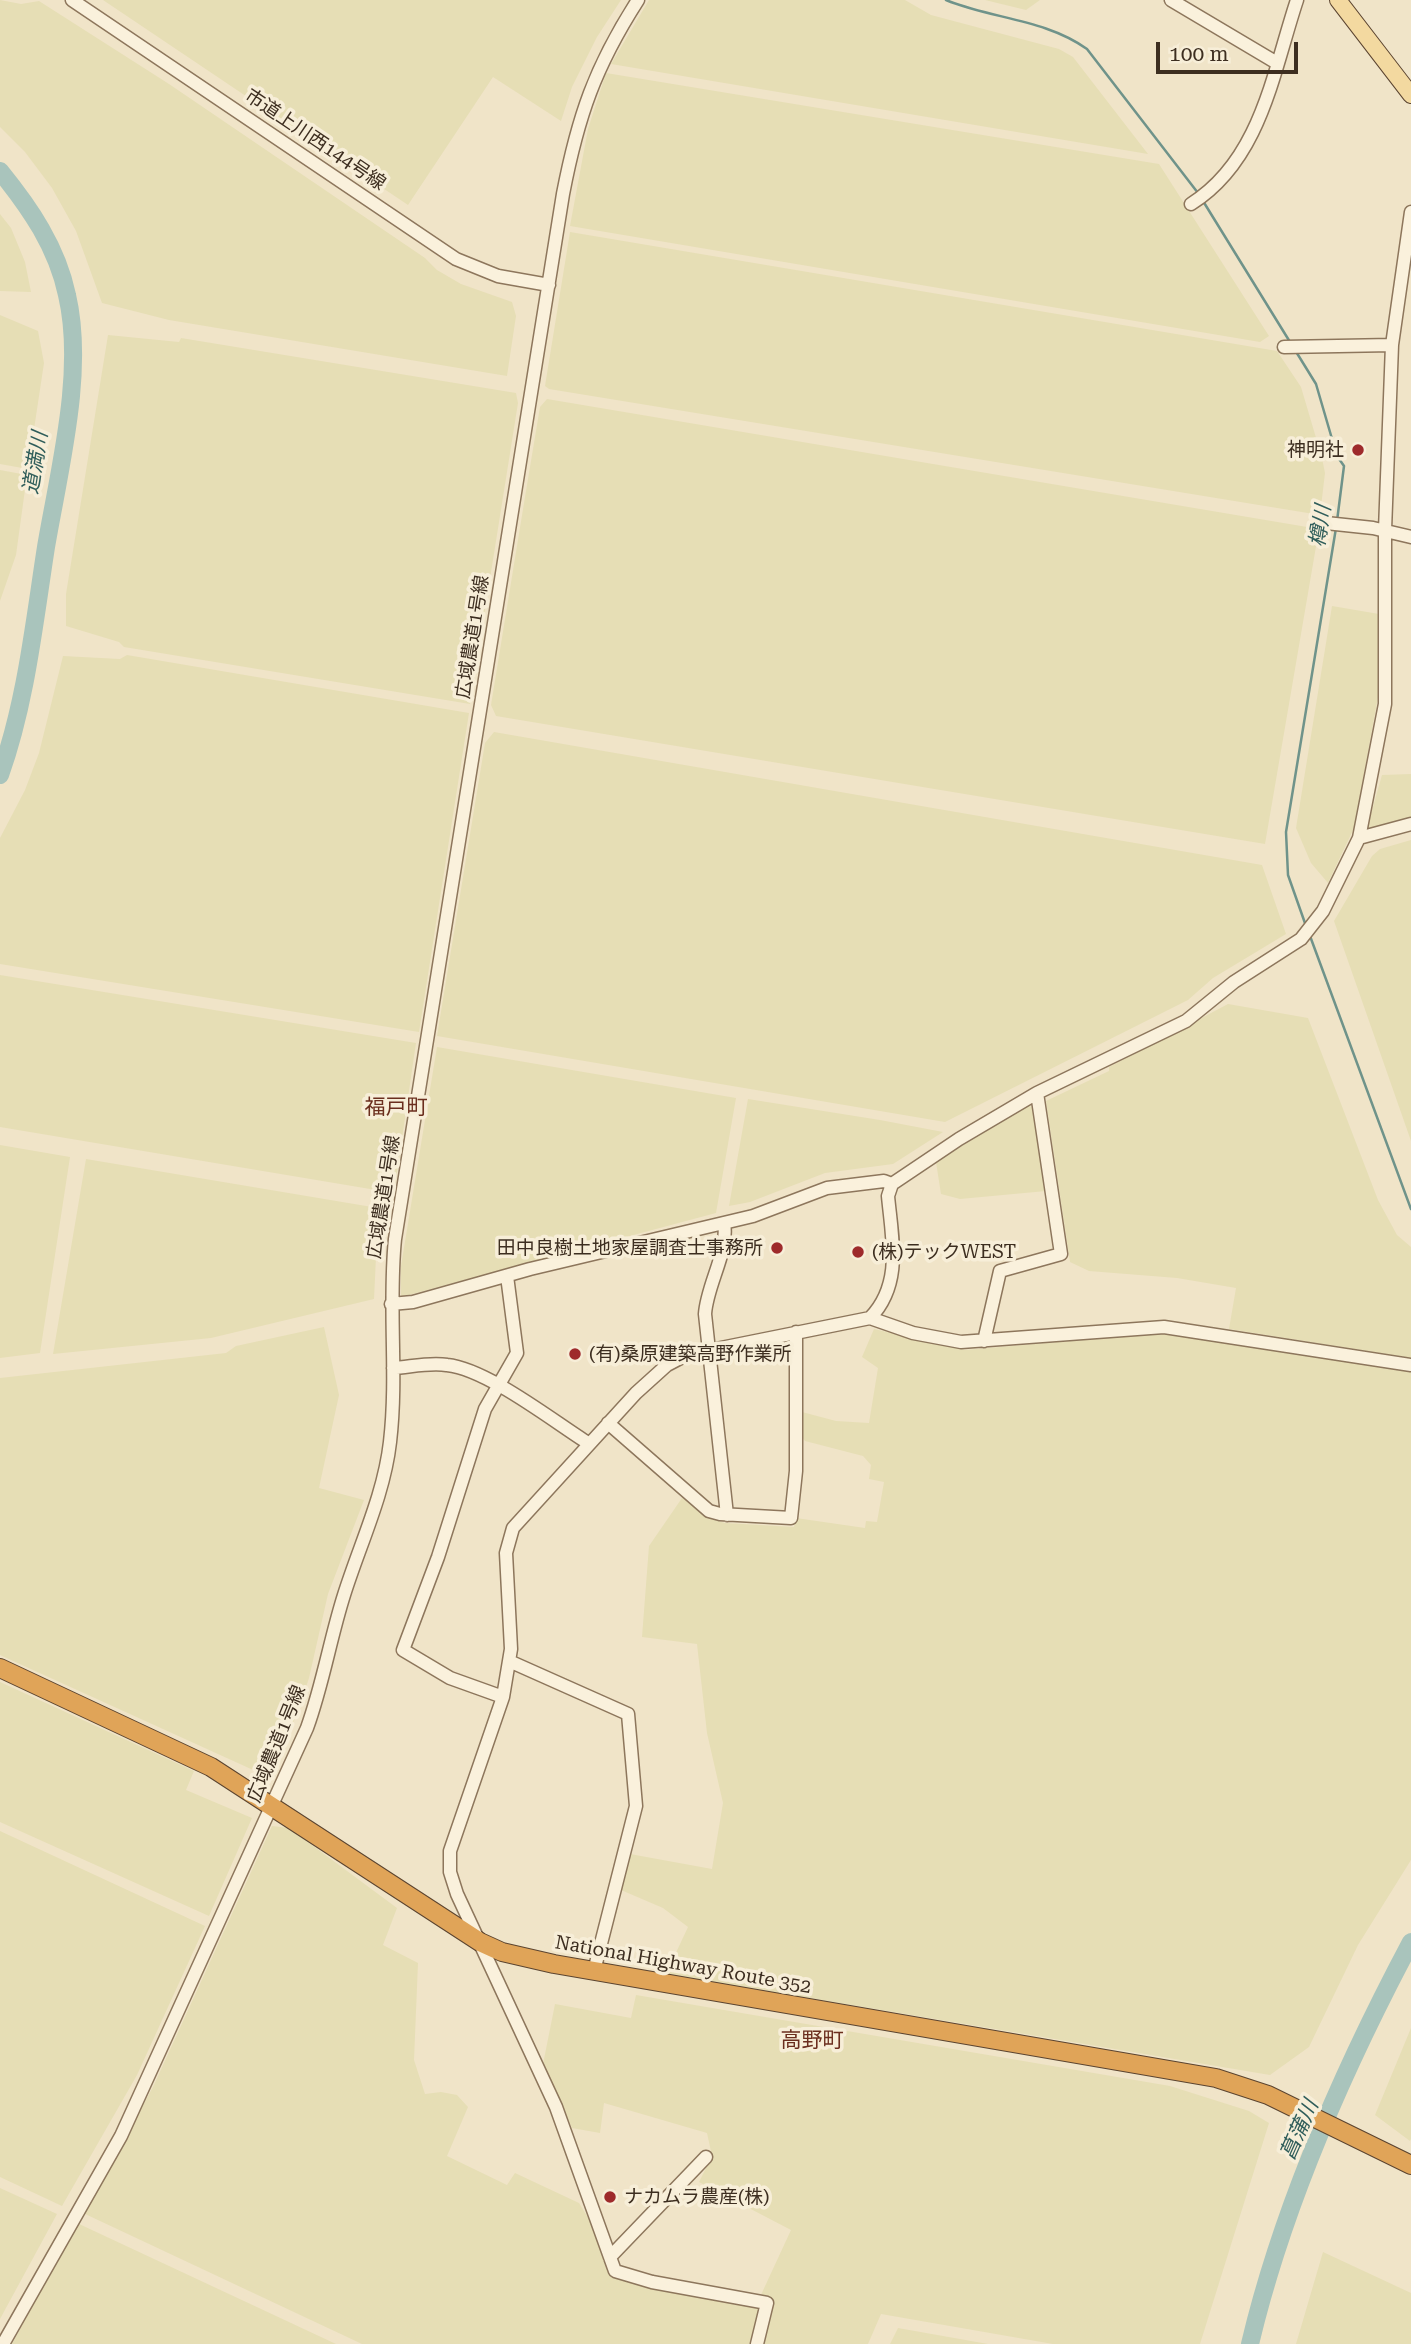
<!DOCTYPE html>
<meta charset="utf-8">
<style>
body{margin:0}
#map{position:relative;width:1411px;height:2344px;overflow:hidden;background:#f0e4c8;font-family:"Roboto Serif",serif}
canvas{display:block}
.scale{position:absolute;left:1156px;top:42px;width:142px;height:32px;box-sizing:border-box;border:4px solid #3d2e20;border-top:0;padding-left:9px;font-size:21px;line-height:24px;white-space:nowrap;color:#3d2e20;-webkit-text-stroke:5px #f7eed8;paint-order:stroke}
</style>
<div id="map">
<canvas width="1411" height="2344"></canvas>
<div class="scale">100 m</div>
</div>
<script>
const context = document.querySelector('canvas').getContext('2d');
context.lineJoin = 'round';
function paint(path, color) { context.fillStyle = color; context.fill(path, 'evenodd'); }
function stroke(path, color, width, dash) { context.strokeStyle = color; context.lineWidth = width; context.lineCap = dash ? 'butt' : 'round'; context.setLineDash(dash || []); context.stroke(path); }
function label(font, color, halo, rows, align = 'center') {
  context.font = font + ' "Roboto Serif","Noto Sans JP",serif'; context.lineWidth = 7; context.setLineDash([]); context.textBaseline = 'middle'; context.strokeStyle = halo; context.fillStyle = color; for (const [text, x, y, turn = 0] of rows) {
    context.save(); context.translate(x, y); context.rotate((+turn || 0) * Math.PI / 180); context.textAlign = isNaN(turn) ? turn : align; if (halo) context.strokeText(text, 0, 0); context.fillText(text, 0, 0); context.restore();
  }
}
const farmland = new Path2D(`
 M0 0 21 4 39 1 169 84 425 258 437 270 461 284 512 302 516 316 507 376 169 320 102 303 76 231 52 188 25 152 0 127Z
 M103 0H621L597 37 572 87 561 121 493 77 408 205Z
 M649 0H905L931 15 1059 49 1073 57 1148 154 611 64Z
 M985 0H1040L1026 10Z
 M606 73 1159 164 1269 336 1260 342 570 226 588 129Z
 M0 214 11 228 25 262 31 292 0 291Z
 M570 232 1277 351 1301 387 1322 458 1325 473 1320 515 549 389 545 386Z
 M0 315 38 331 44 363 28 469 0 464Z
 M108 335 179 342 181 338 516 393 518 403 470 704 124 647 119 642 66 626V594Z
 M547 399 1319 529 1265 844 496 716 491 705 525 497 540 407Z
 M0 470 27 475 16 555 0 601Z
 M1332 606 1379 614 1378 697 1354 828 1328 883 1311 863 1296 828Z
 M127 655 469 713 419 1032 0 964V838L25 790 39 753 63 656 120 659Z
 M494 732 1262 865 1286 934 1213 978 1188 1000 945 1122 437 1036 485 743Z
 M1411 774V820L1369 830 1367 828 1382 775Z
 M1411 840V1141L1334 921 1372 856 1380 849Z
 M0 975 416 1043 394 1193 0 1127Z
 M1228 1004 1308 1018 1378 1200 1397 1235 1411 1247V1358L1229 1329 1236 1288 1177 1278 1089 1271 1070 1262 1046 1101 1109 1071V1067Z
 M437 1047 736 1098 716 1213 401 1297V1266Z
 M748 1099 880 1120 943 1132 893 1164 825 1173 750 1202 729 1206Z
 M1028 1105 1033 1108 1046 1191 960 1199 941 1194 936 1162Z
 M0 1145 70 1157 40 1353 0 1358Z
 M86 1159 384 1209 376 1257 374 1299 211 1338 53 1354Z
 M324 1327 339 1395 319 1488 364 1500 328 1594 309 1678 298 1712 272 1769 262 1774 0 1655V1378L226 1353 236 1346Z
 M874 1329 965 1350 1162 1333 1411 1370V1860L1358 1945 1309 2047 1270 2075 666 1974 688 1927 663 1908 621 1890 630 1854 712 1869 723 1803 707 1733 697 1644 642 1637 649 1546 682 1498 711 1519 725 1523 794 1527 796 1518 865 1528 866 1521 877 1522 884 1482 869 1479 871 1465 863 1456 805 1441 802 1437V1412L836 1421 869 1423 878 1368 862 1357Z
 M0 1682 194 1771 186 1790 252 1818 209 1916 0 1822Z
 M272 1826 289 1828 397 1908 383 1945 418 1963 414 2060 425 2094 441 2092 457 2095 468 2107 447 2156 507 2185 515 2173 579 2203 619 2268 637 2275 760 2297 791 2230 699 2182 712 2156 707 2133 604 2103 600 2133 572 2128 543 2064 555 2004 631 2018 636 1995 1170 2086 1249 2111 1269 2123 1200 2344H1053L881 2314 868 2344H362L83 2213 153 2087Z
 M0 1831 205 1926 137 2075 62 2206 0 2177Z
 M1411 2028V2139L1410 2141 1375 2115Z
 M0 2188 57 2214 0 2319Z
 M77 2223 336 2344H12Z
 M1323 2252 1411 2293V2344H1296Z
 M898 2328 988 2344H890Z`);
const stream = new Path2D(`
 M946 0C992 19 1045 19 1087 49L1198 193
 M1203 201 1290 342
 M1295 350 1316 384 1337 456 1344 466 1337 521
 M1306 926 1288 875 1286 832 1336 528
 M1310 936 1411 1209`);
const river = new Path2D(`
 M0 171C30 208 57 247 67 295 85 372 59 470 46 547 34 624 26 702 0 775
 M1250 2344C1283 2205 1344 2068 1411 1942`);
const minor = new Path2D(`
 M72 0 456 259 498 276 549 285
 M1171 0 1277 63
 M1191 204C1261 160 1273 72 1297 0
 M1284 347 1392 345
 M1326 523 1373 528 1411 537
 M1359 838 1411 824
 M724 1223C729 1252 707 1284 705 1314L727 1515
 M391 1304 413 1302 530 1269 753 1216 827 1188 884 1181 892 1184
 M870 1318C903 1284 892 1239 888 1196L892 1184 959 1139 1037 1093 1186 1021 1234 982 1301 939 1323 911 1359 838 1385 704V530L1392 345 1411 212
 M984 1341 1000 1271 1061 1254 1037 1093
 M393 1368C410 1367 430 1362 447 1365 487 1369 553 1421 588 1443
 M608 1423 709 1511 720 1514 791 1518 796 1471V1332
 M509 1661 628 1714 636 1806 594 1971
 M503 1697 450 1678 403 1650 438 1557 485 1409 517 1353 507 1276
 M610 2257 706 2157
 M3 2344 121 2136 307 1728C323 1684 330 1639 344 1595 360 1544 384 1495 390 1442 398 1374 388 1307 395 1239L563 194C578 116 595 67 638 0
 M757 2344 767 2303 652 2282 615 2271 556 2107 457 1894 450 1872V1851L503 1697 511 1649 506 1553 513 1528 636 1393 667 1365 686 1355 870 1318 913 1333 961 1342 1164 1327 1411 1365`);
const major = new Path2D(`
 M1338 0 1411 95`);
const highway = new Path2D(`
 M0 1668 211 1767 480 1942 502 1952 554 1964 1216 2078 1268 2095 1411 2165`);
const markers = [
 [1358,450,7,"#9e2a2b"],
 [777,1248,7,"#9e2a2b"],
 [858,1252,7,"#9e2a2b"],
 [575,1354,7,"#9e2a2b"],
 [610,2197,7,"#9e2a2b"]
];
const streetNames = [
 ["市道上川西144号線",315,140,34],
 ["広域農道1号線",473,637,-81],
 ["広域農道1号線",384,1197,-81],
 ["広域農道1号線",277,1744,-68],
 ["National Highway Route 352",683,1965,10]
];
const poiNames = [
 ["神明社",1344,450,"right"],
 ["田中良樹土地家屋調査士事務所",763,1248,"right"],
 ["(株)テックWEST",872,1252],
 ["(有)桑原建築高野作業所",589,1354],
 ["ナカムラ農産(株)",624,2197]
];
const waterNames = [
 ["道満川",36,463,-81],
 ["樽川",1321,526,-81],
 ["菖蒲川",1300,2130,-66]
];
const neighbourhoodNames = [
 ["福戸町",396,1108],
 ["高野町",812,2041]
];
paint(farmland, '#e6deb5');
stroke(stream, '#6f938a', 2.5);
stroke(river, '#a9c4bc', 18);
stroke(minor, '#8d765c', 15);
stroke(major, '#5b4430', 18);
stroke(highway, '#5b4430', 20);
stroke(minor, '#faf1dc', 12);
stroke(major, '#f3d9a0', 16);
stroke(highway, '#e0a458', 18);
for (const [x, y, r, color] of markers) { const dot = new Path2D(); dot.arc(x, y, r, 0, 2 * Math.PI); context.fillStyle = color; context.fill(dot); stroke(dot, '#f7eed8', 2.5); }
label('19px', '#3d2e20', '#f7eed8', streetNames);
label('19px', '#3d2e20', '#f7eed8', poiNames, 'left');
label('italic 21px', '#2f5d5a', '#f7eed8', waterNames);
label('21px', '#6b2e1e', '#f7eed8', neighbourhoodNames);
</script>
